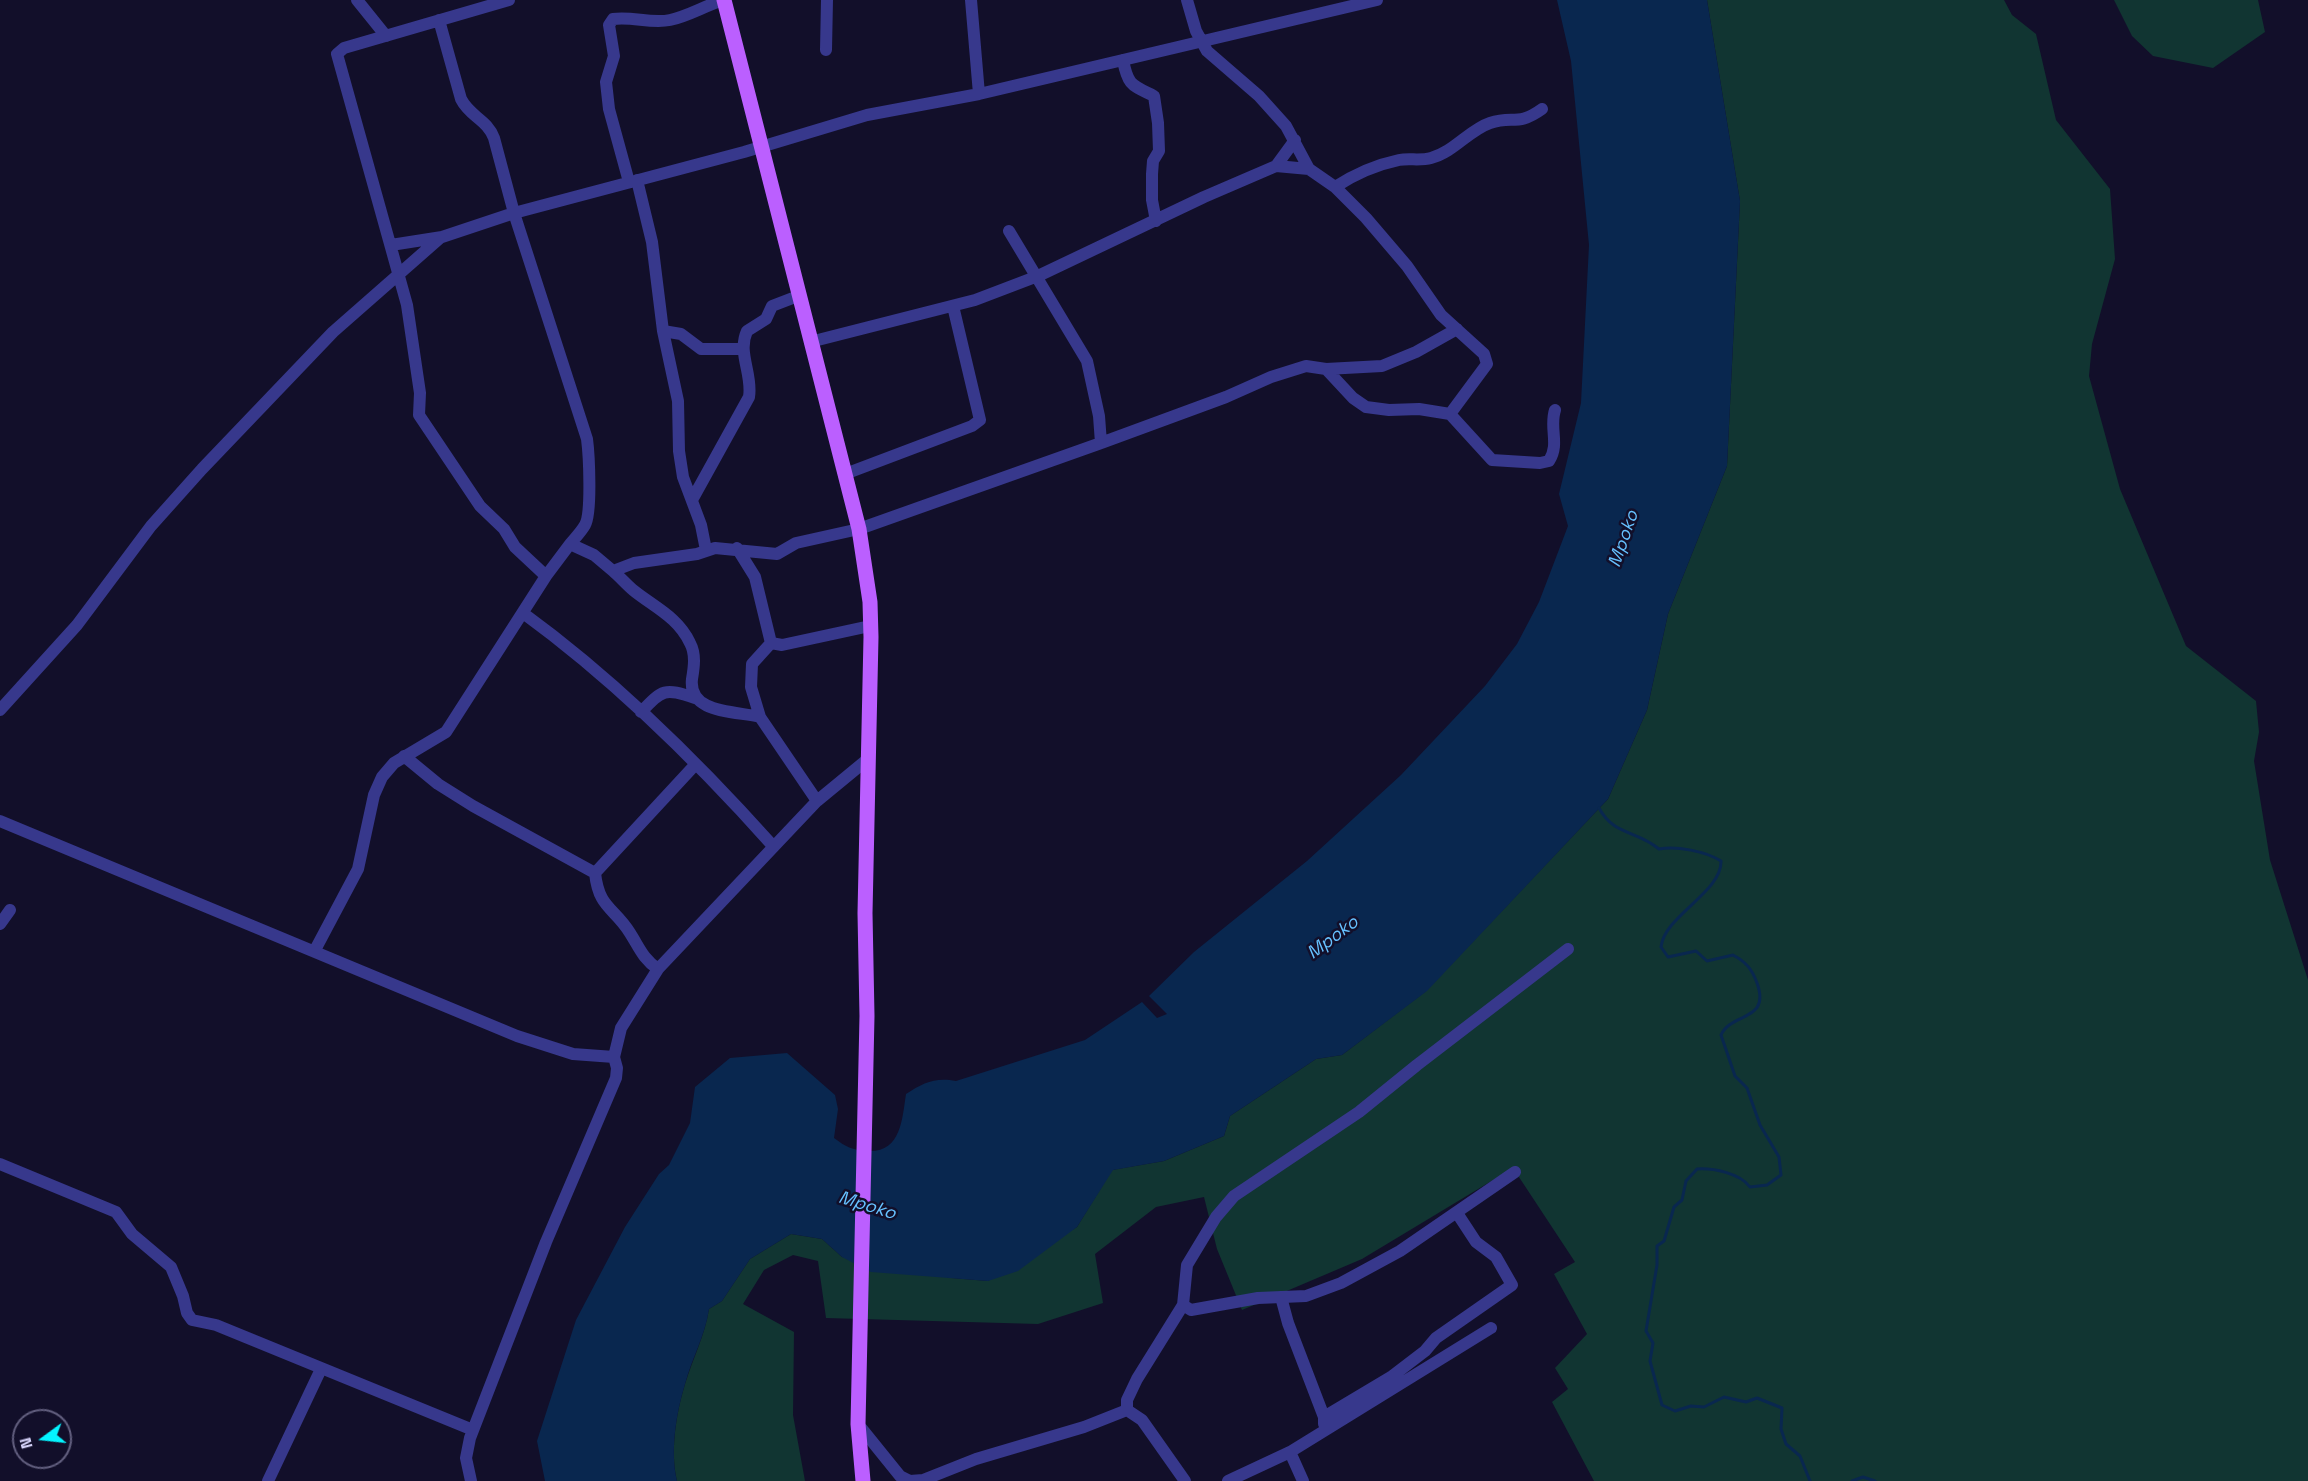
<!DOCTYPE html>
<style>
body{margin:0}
#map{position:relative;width:2308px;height:1481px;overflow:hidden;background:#120f2a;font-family:"Space Grotesk",sans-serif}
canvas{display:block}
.north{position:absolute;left:12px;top:1409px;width:60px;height:60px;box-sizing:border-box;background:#120f2a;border:2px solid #625f7f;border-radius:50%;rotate:255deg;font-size:16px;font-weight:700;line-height:24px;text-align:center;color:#dbd8ff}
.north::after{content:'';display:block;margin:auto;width:21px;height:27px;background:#04f4ff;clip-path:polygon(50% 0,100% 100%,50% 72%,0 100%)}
</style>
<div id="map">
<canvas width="2308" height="1481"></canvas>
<div class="north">N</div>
</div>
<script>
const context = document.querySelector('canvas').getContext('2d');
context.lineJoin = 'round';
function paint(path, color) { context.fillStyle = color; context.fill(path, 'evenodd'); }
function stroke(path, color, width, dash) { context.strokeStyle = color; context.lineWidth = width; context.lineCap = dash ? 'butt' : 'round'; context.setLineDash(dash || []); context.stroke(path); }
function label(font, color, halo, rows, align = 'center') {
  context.font = font + ' "Space Grotesk",sans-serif'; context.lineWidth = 5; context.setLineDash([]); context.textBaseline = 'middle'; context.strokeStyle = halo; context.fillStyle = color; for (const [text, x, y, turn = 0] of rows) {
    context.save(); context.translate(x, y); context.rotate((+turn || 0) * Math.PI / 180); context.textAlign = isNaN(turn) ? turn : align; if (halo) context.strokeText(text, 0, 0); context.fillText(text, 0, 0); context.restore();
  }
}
const green = new Path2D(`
 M1707 0H2004L2012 15 2036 34 2056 120 2110 189 2115 259 2092 344 2089 376 2120 489 2186 646 2256 701 2259 732 2254 761 2270 860 2308 980V1481H1594L1552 1402 1568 1389 1555 1368 1587 1334 1554 1274 1575 1262 1513 1168 1362 1259 1242 1310 1217 1249 1204 1197 1156 1207 1095 1254 1103 1303 1038 1324 826 1318 818 1261 793 1255 764 1270 743 1304 794 1332 793 1415 805 1481H677C670 1451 676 1414 685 1384 693 1358 705 1335 709 1309L722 1301 750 1259 791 1234 822 1239 842 1257 952 1278 988 1281 1077 1227 1112 1170 1164 1161 1224 1136 1230 1116 1316 1059 1342 1055 1426 991 1608 799 1647 710 1668 614 1727 466 1740 201Z
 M2114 0H2258L2265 32 2213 68 2153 56 2132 36Z`);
const water = new Path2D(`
 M1557 0H1707L1740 201 1727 466 1668 614 1647 710 1608 799 1427 991 1342 1055 1316 1059 1230 1116 1224 1136 1164 1161 1113 1170 1077 1227 1018 1271 988 1281 871 1272 842 1257 822 1239 791 1234 750 1259 722 1301 709 1309C705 1336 692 1358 685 1384 676 1414 670 1451 677 1481H545L537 1441 576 1320 625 1227 659 1174 669 1165 690 1123 695 1087 730 1058 787 1053 835 1095 838 1109 834 1138C846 1147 852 1150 867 1151 901 1153 902 1120 906 1094 923 1083 935 1077 956 1081L1085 1040 1142 1002 1157 1018 1167 1014 1149 996 1194 952 1307 861 1401 775 1485 686 1517 644 1539 602 1568 526 1559 494 1581 403 1589 245 1571 61Z`);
const stream = new Path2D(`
 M1599 808C1614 836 1637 830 1659 849 1677 846 1705 851 1721 861 1722 892 1664 916 1661 947L1668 957 1696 951 1707 961 1733 955C1746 962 1752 969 1757 983 1771 1022 1731 1012 1721 1035L1735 1076 1747 1088 1760 1125 1779 1157 1781 1175 1767 1185 1750 1187C1740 1173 1713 1168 1697 1169L1686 1181 1682 1200 1674 1207 1664 1241 1657 1246V1265L1646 1331 1653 1343 1650 1361 1662 1405 1675 1411 1691 1406 1704 1407 1724 1397 1746 1402 1757 1398 1782 1408 1781 1429 1786 1444 1800 1456 1810 1481
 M1852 1481 1863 1477 1875 1481`);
const street = new Path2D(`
 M357 0 386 36
 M509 0 344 48 337 54 407 305 420 393 419 415 480 506 504 529 515 547 546 576
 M971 0 979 94
 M1187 0 1196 31 1207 51 1259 96 1286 126 1309 169 1335 187 1366 218 1407 266 1441 315 1484 354 1487 364 1450 414
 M439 20 461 99C470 117 487 119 494 138L514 213 587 439C589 454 592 513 585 525 581 532 575 538 570 544
 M826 50 827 0
 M1123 60C1128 86 1132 85 1154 96L1158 123 1159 151 1153 161 1152 174V200L1156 221
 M1276 166 1309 169
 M637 180 652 242 663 331 678 401 679 451 683 477 701 525 706 550
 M629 182 609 109 606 82 614 56 609 25 613 19C632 16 651 24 670 20 689 16 706 5 724 0
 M1335 187C1355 174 1375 165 1399 160 1409 158 1420 161 1431 158 1454 152 1469 130 1490 123 1513 115 1517 127 1542 109
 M1009 231 1087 361 1099 416 1101 443
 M391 245 442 237 514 213 744 152 867 115 979 94 1377 0
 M663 331 681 334 701 349H743
 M810 342 975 300 1038 276 1204 197 1276 166 1295 140
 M1326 369 1382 366 1416 352 1457 329
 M845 474 972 426 980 420 953 306
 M692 500 749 397C753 374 737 353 747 331L766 319 772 306 798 296
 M737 548 755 577 771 643 752 664 751 687 760 717
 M613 571C620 577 626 584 633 590 654 607 678 617 690 643 696 654 694 667 692 679 688 714 736 711 760 717L817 801
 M523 613C615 680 698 762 773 846
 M771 643 782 645 870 626
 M0 710 77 625 151 526 202 469 333 332 440 238
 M641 712C663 689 664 688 695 698
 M404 756 438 784 473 806 595 873 694 766
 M0 821 517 1036 573 1054 614 1057
 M595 873C599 909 614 907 630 933 639 947 643 959 658 969
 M0 924 10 910
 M315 950 358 869 374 795 382 777 394 763 446 732 546 576 570 544 594 555 613 571 634 563 697 554 715 548 777 554 796 543 859 529 1101 443 1226 397 1271 377 1306 366 1326 369 1353 398 1366 407 1389 410 1419 409 1450 414 1492 460 1540 463 1549 461C1560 444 1549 428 1555 410
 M0 1164 116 1212 132 1234 171 1267 183 1296 187 1313 192 1320 216 1325 473 1430
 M1281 1297 1288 1323 1324 1417V1424
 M1183 1305 1191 1310 1258 1298 1306 1296 1341 1283 1400 1251 1515 1172
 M1127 1410V1400L1137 1379 1183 1305 1187 1265 1216 1217 1234 1196 1359 1112 1417 1065 1568 949
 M1324 1417 1391 1377 1425 1351 1436 1338 1512 1285 1496 1257 1476 1242 1457 1213
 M858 1424 900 1476 910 1481 923 1480 976 1459 1084 1427 1127 1410 1142 1420 1185 1481
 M1290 1452 1303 1481
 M268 1481 321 1369
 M471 1481 466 1458 470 1438 546 1242 616 1078 617 1068 614 1057 621 1028 658 969 817 801 868 759
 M1228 1481 1290 1452 1491 1328`);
const primary = new Path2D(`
 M724 0 859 529 870 602 871 637 865 913 867 1016 858 1424 863 1481`);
const waterNames = [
 ["Mpoko",1624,539,-71],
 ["Mpoko",1333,938,-37],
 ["Mpoko",867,1206,17]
];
paint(green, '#113532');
paint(water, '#09274f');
stroke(stream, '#09274f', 3);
stroke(street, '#37388c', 12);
stroke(primary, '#bb5fff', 15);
label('italic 18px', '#66c1ff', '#120f2a', waterNames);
</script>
